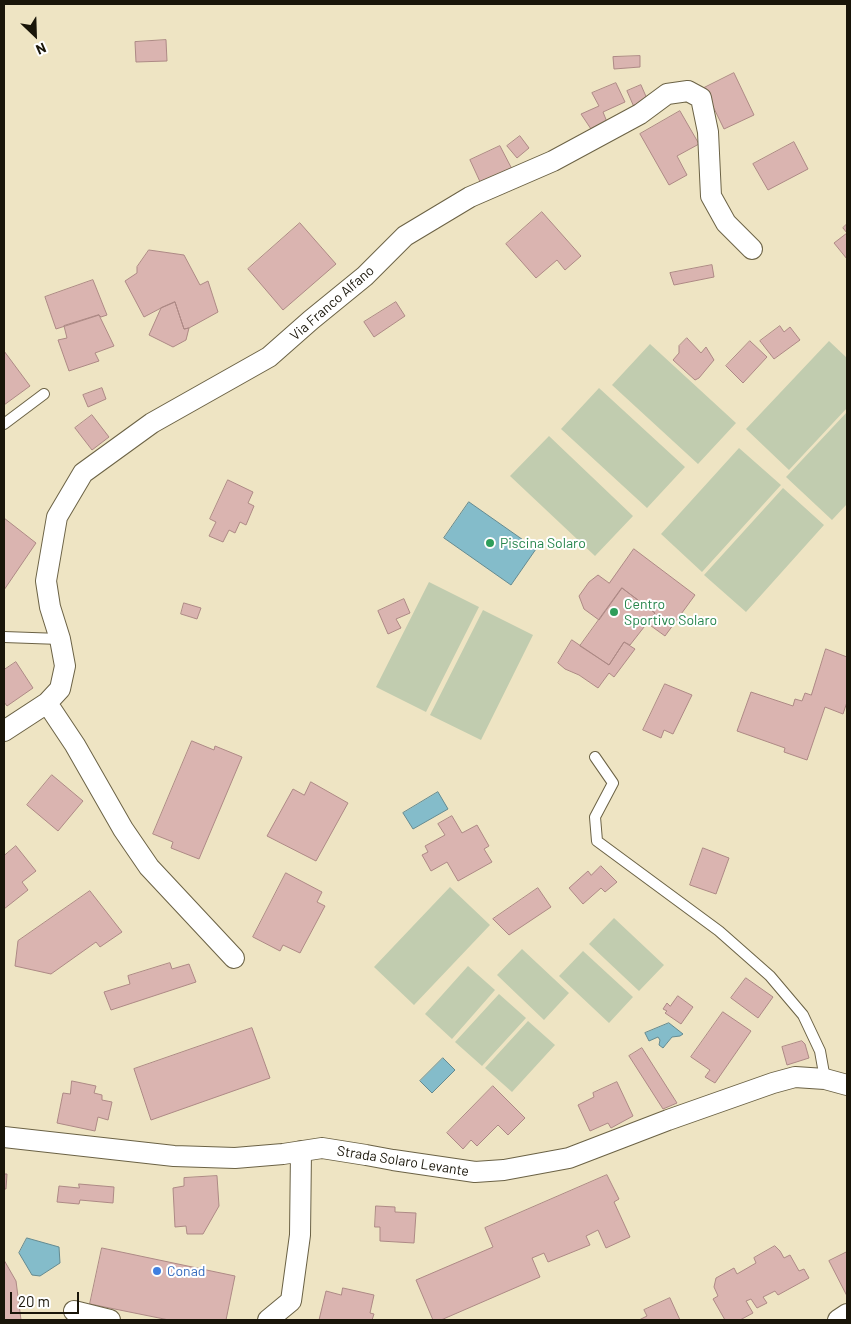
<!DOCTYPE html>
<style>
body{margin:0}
#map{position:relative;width:851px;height:1324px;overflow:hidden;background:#eee4c3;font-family:Barlow,sans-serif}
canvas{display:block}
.frame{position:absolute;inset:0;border:5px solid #191509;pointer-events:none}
.north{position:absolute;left:10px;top:10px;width:50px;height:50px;-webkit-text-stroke:4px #fff;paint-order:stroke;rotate:156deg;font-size:14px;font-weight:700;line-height:20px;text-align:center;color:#191509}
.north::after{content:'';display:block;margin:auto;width:18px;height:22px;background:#191509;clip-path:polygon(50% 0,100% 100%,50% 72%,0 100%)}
.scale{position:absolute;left:10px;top:1292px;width:69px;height:22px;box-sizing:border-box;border:2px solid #191509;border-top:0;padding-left:6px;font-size:15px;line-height:18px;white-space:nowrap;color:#191509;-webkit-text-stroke:4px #fff;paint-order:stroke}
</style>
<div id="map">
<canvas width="851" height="1324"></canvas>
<div class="frame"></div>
<div class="north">N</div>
<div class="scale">20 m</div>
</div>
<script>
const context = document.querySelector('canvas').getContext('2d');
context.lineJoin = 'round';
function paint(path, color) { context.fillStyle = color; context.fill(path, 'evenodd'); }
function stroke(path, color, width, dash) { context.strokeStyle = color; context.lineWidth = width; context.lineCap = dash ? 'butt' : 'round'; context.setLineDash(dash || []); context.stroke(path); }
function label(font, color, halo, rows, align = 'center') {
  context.font = font + ' Barlow,sans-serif'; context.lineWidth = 4; context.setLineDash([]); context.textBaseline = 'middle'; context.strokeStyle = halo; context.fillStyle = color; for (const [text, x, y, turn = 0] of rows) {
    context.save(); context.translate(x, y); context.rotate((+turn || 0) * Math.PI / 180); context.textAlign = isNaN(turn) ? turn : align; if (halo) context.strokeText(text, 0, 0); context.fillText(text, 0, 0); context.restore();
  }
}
const green = new Path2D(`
 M829 341 847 358V408L789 470 746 429Z
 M650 344 736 423 698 464 612 385Z
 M599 388 685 467 647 508 561 429Z
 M847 412V504L832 520 786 477Z
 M549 436 633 516 595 556 510 476Z
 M739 448 781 485 702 572 661 534Z
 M783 488 824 525 746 612 704 575Z
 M429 582 479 607 426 712 376 687Z
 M483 610 533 635 481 740 430 715Z
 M450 887 490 925 414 1005 374 967Z
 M614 918 664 965 639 991 589 944Z
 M522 949 569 993 544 1020 497 975Z
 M583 951 633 997 609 1023 559 976Z
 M468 966 495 990 452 1039 425 1014Z
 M499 994 526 1018 482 1066 455 1042Z
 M528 1021 555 1045 512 1092 485 1068Z`);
const water = new Path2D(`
 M469 502 536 549 511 585 444 538Z
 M438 792 448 809 413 829 403 813Z
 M669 1023 683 1034 680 1036 672 1037 663 1048 659 1045 660 1040 658 1037 649 1041 645 1033Z
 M443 1058 455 1070 432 1093 420 1081Z
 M27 1238 59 1247 60 1263 40 1276 32 1275 19 1253Z`);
const building = new Path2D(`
 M166 40 167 61 136 62 135 42Z
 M640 56V67L614 69 613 57Z
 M734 73 754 115 724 129 704 88Z
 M616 83 625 102 603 112 607 122 591 129 581 114 599 106 592 93Z
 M641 85 648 101 634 107 627 91Z
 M680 111 699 144 677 156 687 175 669 185 640 134Z
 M520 136 529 148 517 158 507 146Z
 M794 142 808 169 768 190 753 164Z
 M500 146 513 171 482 186 470 160Z
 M542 212 581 256 565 270 557 260 536 278 506 244Z
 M300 223 336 264 283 310 248 269Z
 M847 224V259L834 243 847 233 843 228Z
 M149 250 184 255 200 285 208 281 218 312 189 328 184 329 175 302 161 308 144 317 125 281 137 273V267Z
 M712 265 714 277 674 285 670 273Z
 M93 280 107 315 101 317 99 315 56 329 45 297Z
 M175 302 184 329 189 328 186 340 173 347 149 335 161 308Z
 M396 302 405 316 374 337 364 322Z
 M99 315 114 346 95 353 99 361 69 371 58 340 67 338 64 326Z
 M780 326 784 332 790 327 800 340 774 359 760 341Z
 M687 338 701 353 706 347 714 360 699 378 695 380 673 360 679 353V346Z
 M750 341 767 357 743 383 726 366Z
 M4 351 30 386 4 405Z
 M102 388 106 399 88 407 83 395Z
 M92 415 109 437 92 450 75 428Z
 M228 480 253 492 248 503 254 506 246 525 240 522 235 533 229 530 223 542 209 536 216 522 210 519Z
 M4 518 36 543 4 590Z
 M634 549 695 595 665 636 647 623 655 613 622 588 599 620 584 609 579 596 589 582 598 575 609 583Z
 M622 588 655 613 630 645 624 642 609 665 580 646Z
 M404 599 410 613 396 619 401 628 388 634 378 611Z
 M184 603 201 608 197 619 181 614Z
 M572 640 609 665 624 642 635 649 614 677 609 673 598 688 579 675 565 669 558 663Z
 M826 649 847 657V702L843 714 825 707 807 760 784 752 785 748 737 731 751 692 793 706 795 699 802 701 805 693 811 695Z
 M16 662 33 688 7 706 4 702V670Z
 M665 684 692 695 673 734 664 730 661 738 643 730Z
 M192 741 214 750 215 746 242 757 199 859 171 848 173 842 153 834Z
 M52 775 83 801 58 831 27 805Z
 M311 782 348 803 316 861 267 836 293 789 304 795Z
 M452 816 462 833 477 825 489 846 484 849 492 862 458 881 447 862 431 871 422 855 428 852 425 846 445 835 438 824Z
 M16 846 36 871 22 882 28 890 4 909V856Z
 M703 848 729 858 716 894 690 885Z
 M601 866 617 882 605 892 601 888 583 904 569 888 588 871 591 875Z
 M286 873 322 892 317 902 325 906 300 953 283 945 280 951 253 937Z
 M538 888 551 907 509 935 493 919Z
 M90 891 122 932 100 947 96 942 51 974 15 966 18 941Z
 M170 963 172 969 189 964 196 982 111 1010 104 992 130 984 128 976Z
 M746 978 773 997 758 1018 731 998Z
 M678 996 693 1007 681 1024 665 1013 667 1011 663 1009 667 1003 670 1006Z
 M723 1012 751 1031 715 1083 705 1077 710 1070 691 1057Z
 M252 1028 270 1078 151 1120 134 1069Z
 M802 1041 805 1044 809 1058 787 1065 782 1047Z
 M642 1048 677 1103 663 1109 629 1056Z
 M72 1081 96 1086 94 1093 102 1095V1100L112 1102 108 1120 98 1117 95 1131 57 1123 63 1093 70 1094Z
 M617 1082 633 1116 611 1128 608 1123 590 1131 578 1105 594 1097 593 1093Z
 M493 1086 525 1118 508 1135 498 1125 477 1146 471 1140 463 1149 447 1133Z
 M4 1174H7L6 1189H4Z
 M607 1175 619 1199 614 1202 630 1237 606 1248 598 1230 586 1236 590 1245 548 1262 544 1253 532 1258 540 1277 441 1320H433L416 1280 493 1247 485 1228Z
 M217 1176 219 1206 203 1234H187L186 1226 175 1227 173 1188 184 1186V1178Z
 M79 1184 114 1187 113 1203 80 1200 79 1204 57 1202 59 1186 79 1188Z
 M376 1206 395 1207V1212L416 1213 414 1243 380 1241V1227H375Z
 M775 1246 780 1251 784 1258 790 1255 799 1271 804 1269 809 1278 778 1295 775 1291 763 1297 767 1303 757 1308 751 1299 746 1301 753 1313 740 1320H725L713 1299 718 1296 714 1287 716 1278 734 1268 737 1274 756 1263 754 1258Z
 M102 1248 235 1276 226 1320H169L90 1304Z
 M847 1252V1296L829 1261Z
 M4 1260 16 1281 21 1320H4Z
 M343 1288 374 1295 370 1313 374 1314 372 1320H319L326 1291 341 1295Z
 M670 1298 680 1320H639L647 1316 644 1310Z`);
const service = new Path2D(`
 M4 424 44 394
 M4 637 60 639
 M595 757 613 783 595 817 597 841 719 931 770 976 803 1015 820 1051 825 1079`);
const minor = new Path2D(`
 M47 703 75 745 123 829 149 867 234 958
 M4 731 47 703 60 689 65 666 60 639 50 607 46 581 57 517 83 473 152 423 269 357 311 320 365 276 405 236 470 197 553 161 640 114 667 94 688 91 701 98 708 132 711 196 726 223 752 249
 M4 1137 174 1156 235 1158 283 1154 322 1148 366 1155 393 1160 475 1172 504 1170 569 1158 668 1120 773 1083 795 1077 825 1079 847 1085
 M74 1311 110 1320
 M268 1320 291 1301 300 1235 301 1151
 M838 1320 847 1314`);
const markers = [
 [490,543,5,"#2e9e5b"],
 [614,612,5,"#2e9e5b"],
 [157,1271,5,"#3f7fe0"]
];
const streetNames = [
 ["Via Franco Alfano",332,303,-41],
 ["Strada Solaro Levante",403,1161,9]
];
const leisureNames = [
 ["Piscina Solaro",500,543],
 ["Centro",624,604],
 ["Sportivo Solaro",624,620]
];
const shopNames = [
 ["Conad",167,1271]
];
paint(green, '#c1ccaf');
paint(water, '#84bcca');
stroke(water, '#648a90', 1);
paint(building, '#dab4b0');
stroke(building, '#ad8985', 1);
stroke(service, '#6b6245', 12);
stroke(minor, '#6b6245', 22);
stroke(service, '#fff', 10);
stroke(minor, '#fff', 20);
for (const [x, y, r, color] of markers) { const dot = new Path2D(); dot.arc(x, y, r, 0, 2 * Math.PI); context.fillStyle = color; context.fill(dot); stroke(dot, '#fff', 2); }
label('14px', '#191509', '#fff', streetNames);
label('14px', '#27864d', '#fff', leisureNames, 'left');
label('14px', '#366cbe', '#fff', shopNames, 'left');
</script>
